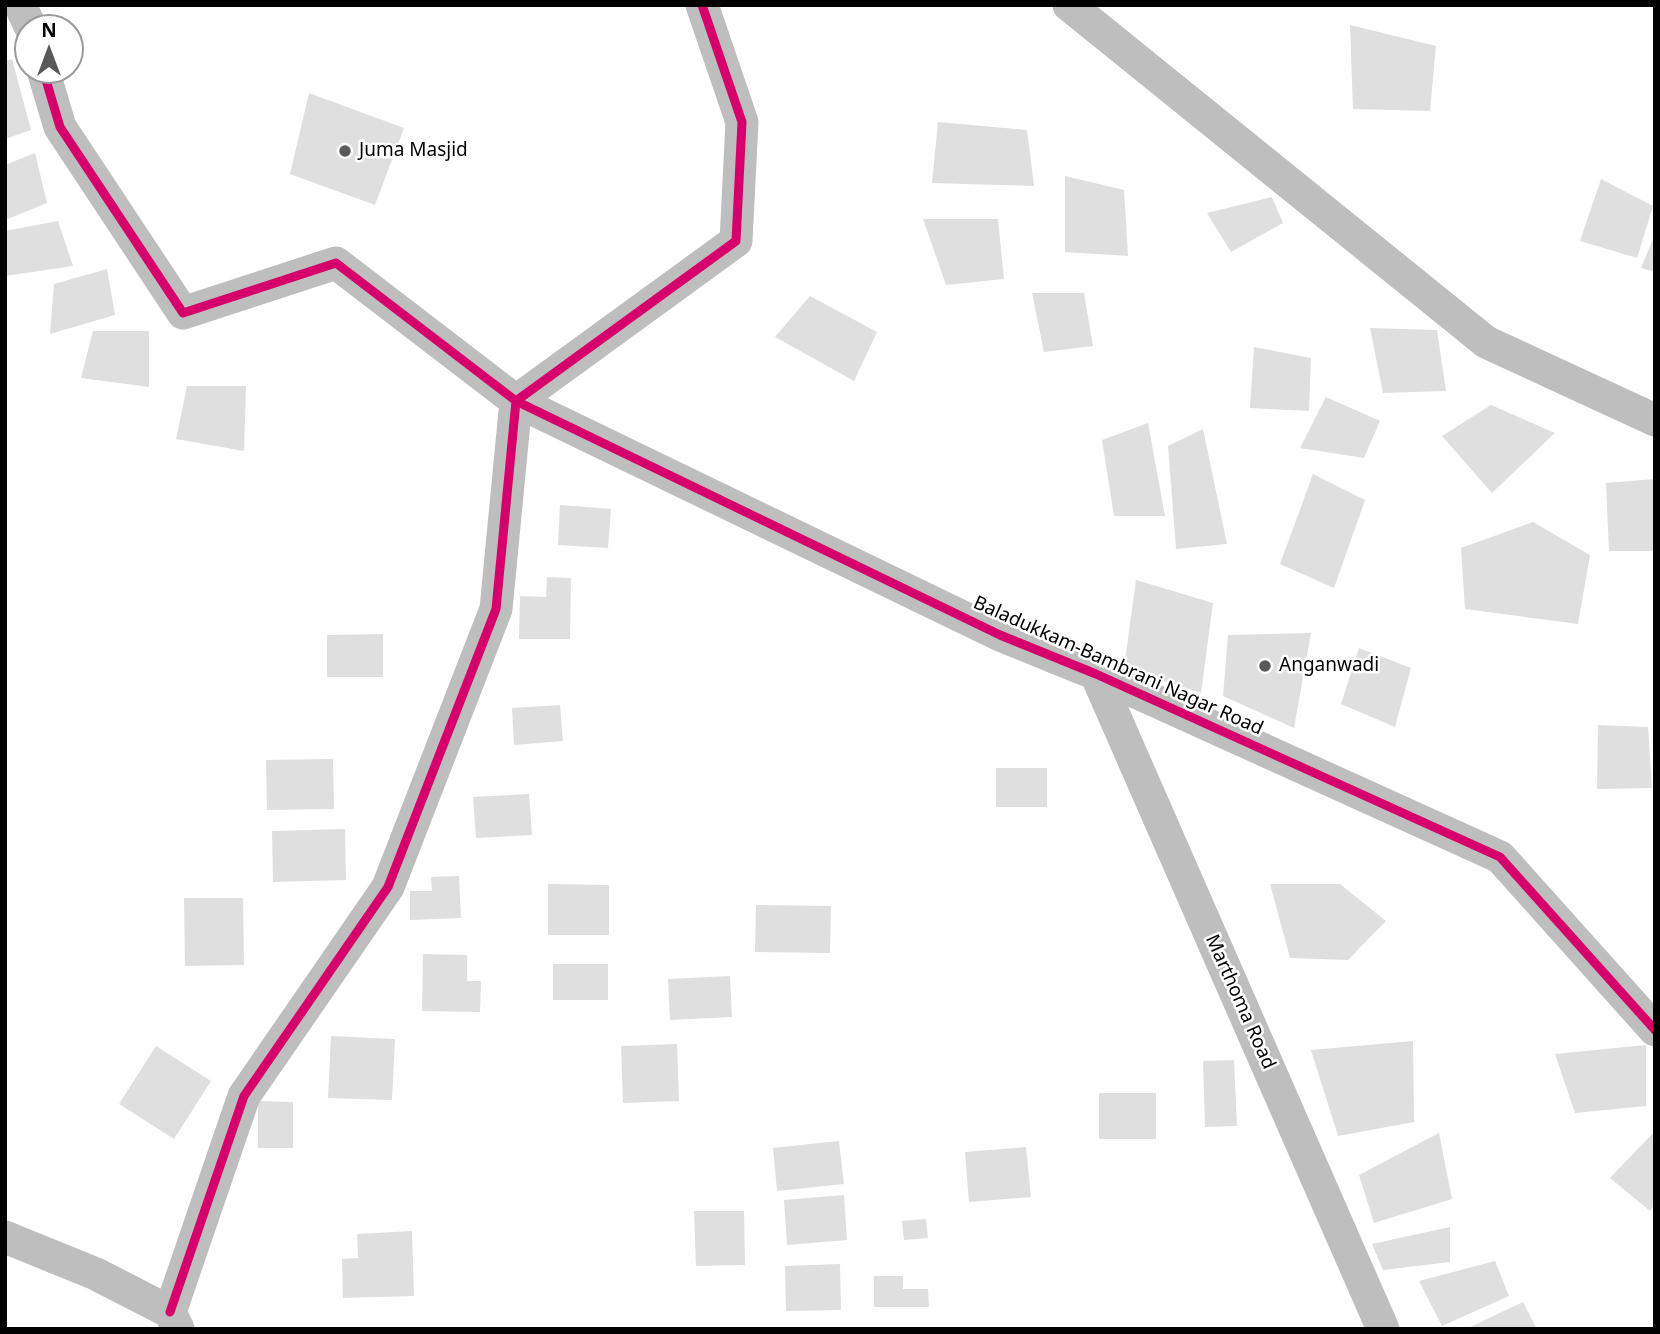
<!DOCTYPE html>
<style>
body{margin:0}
#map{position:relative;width:1660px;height:1334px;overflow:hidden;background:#fff;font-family:"Noto Sans",sans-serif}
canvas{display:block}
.frame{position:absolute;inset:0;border:7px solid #000;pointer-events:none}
.north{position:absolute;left:14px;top:14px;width:70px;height:70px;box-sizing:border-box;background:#fff;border:2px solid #999;border-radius:50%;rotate:0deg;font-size:19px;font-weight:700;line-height:28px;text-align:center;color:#000}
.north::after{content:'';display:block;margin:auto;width:24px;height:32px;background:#595959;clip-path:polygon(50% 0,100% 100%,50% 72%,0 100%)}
</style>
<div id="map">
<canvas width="1660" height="1334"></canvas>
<div class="frame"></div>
<div class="north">N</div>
</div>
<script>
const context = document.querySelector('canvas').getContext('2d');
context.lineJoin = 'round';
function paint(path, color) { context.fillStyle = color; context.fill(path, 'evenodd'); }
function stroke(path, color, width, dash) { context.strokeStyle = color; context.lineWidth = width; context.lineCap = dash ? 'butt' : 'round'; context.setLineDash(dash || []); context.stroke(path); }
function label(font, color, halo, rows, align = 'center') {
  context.font = font + ' "Noto Sans",sans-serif'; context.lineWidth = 5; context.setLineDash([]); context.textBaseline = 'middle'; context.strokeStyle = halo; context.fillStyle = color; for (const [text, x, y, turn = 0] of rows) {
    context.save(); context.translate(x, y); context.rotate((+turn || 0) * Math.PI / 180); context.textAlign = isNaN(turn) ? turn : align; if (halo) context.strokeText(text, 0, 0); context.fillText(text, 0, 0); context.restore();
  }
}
const building = new Path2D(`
 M1350 25 1436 46 1430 111 1353 109Z
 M12 59 31 130 5 139V61Z
 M309 93 404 128 375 205 290 174Z
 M938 122 1027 130 1034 186 932 183Z
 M35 153 47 203 5 220V165Z
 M1065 176 1124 190 1128 256 1065 252Z
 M1601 179 1653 206 1637 258 1580 241Z
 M1272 197 1283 223 1231 252 1207 213Z
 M923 219H998L1004 279 946 285Z
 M58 221 73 266 5 276V231Z
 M1655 234V272L1641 268Z
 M107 269 115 315 50 334 54 284Z
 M1032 293H1084L1093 346 1044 352Z
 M810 296 877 332 854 381 775 337Z
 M1370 328 1437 330 1446 391 1383 393Z
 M93 331H149V387L81 378Z
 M1254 347 1311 358 1309 411 1250 408Z
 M187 386H246L244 451 176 439Z
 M1326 397 1380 421 1364 458 1300 448Z
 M1491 405 1555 433 1492 493 1442 436Z
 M1148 423 1165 516H1114L1102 440Z
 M1203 429 1227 544 1176 549 1168 446Z
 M1313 474 1365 500 1334 588 1280 564Z
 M1655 479V551H1609L1606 483Z
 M560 505 611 509 608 548 558 545Z
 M1533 522 1590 555 1578 624 1465 609 1461 548Z
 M547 577 571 578 570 639H519L520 596 546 597Z
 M1136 580 1213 603 1201 693 1124 668Z
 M1311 633 1294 728 1223 696 1228 635Z
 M383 634V677H327V635Z
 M1359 648 1411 668 1395 727 1341 704Z
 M560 705 563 741 514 745 512 708Z
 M1598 725 1648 727 1652 788 1597 789Z
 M333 759 334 809 267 810 266 760Z
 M996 768H1047V807H996Z
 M529 794 532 835 476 838 473 797Z
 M345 829 346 880 273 882 272 831Z
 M459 876 461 918 410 920V891H432L431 877Z
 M548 884 609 885V935H548Z
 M1270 884H1340L1386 921 1348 960 1290 958Z
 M184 898H243L244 965 185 966Z
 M756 905 831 906 830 953 755 952Z
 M423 954 467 955V981H481L480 1012 422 1011Z
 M553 964H608V1000H553Z
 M730 976 732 1017 670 1020 668 979Z
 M331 1036 395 1039 392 1100 328 1098Z
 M1413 1041 1414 1122 1338 1136 1311 1050Z
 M677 1044 679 1101 623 1103 621 1046Z
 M1646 1045V1106L1575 1113 1555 1054Z
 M156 1046 211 1081 174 1139 119 1104Z
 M1234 1060 1237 1126 1205 1127 1203 1061Z
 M1099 1093H1156V1139H1099Z
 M258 1101 293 1102V1148H258Z
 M1655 1131V1204L1650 1211 1610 1178Z
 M1439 1133 1452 1199 1374 1223 1359 1175Z
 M839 1141 844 1184 777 1191 773 1148Z
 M1026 1147 1031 1197 969 1202 965 1152Z
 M844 1195 847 1240 787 1245 784 1200Z
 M694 1211H744L745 1265 696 1266Z
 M926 1219 928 1238 904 1240 902 1221Z
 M1450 1227V1262L1383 1270 1372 1244Z
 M412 1231 414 1296 343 1298 342 1259 358 1258 357 1234Z
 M1495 1261 1509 1296 1442 1326 1419 1281Z
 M840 1264 841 1310 786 1311 785 1266Z
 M874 1276H903V1289H928L929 1307H874Z
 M1523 1302 1537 1329H1466Z`);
const minor = new Path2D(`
 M20 5 31 28
 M1069 5 1486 342 1655 420
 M43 70 60 127 183 313 336 263 516 401 1000 635 1096 674 1500 857 1655 1030
 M1096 674 1383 1329
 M5 1237 96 1274 170 1312 178 1329
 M170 1312 244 1096 388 887 496 609 516 401 736 241 742 122 702 5`);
const cycleway = new Path2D(`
 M43 70 60 127 183 313 336 263 516 401 1000 635 1096 674 1500 857 1655 1030
 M170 1312 244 1096 388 887 496 609 516 401 736 241 742 122 702 5`);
const markers = [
 [345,151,7,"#595959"],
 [1265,666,7,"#595959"]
];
const poiNames = [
 ["Juma Masjid",359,151],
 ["Anganwadi",1279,666]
];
const streetNames = [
 ["Baladukkam-Bambrani Nagar Road",1118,666,24],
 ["Marthoma Road",1240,1002,66]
];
paint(building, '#dfdfdf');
stroke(minor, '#bebebe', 33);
stroke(cycleway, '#d6006c', 9);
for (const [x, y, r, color] of markers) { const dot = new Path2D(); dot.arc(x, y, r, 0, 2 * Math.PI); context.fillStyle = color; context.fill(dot); stroke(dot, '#fff', 2.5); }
label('19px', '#000', '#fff', poiNames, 'left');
label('19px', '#000', '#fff', streetNames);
</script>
